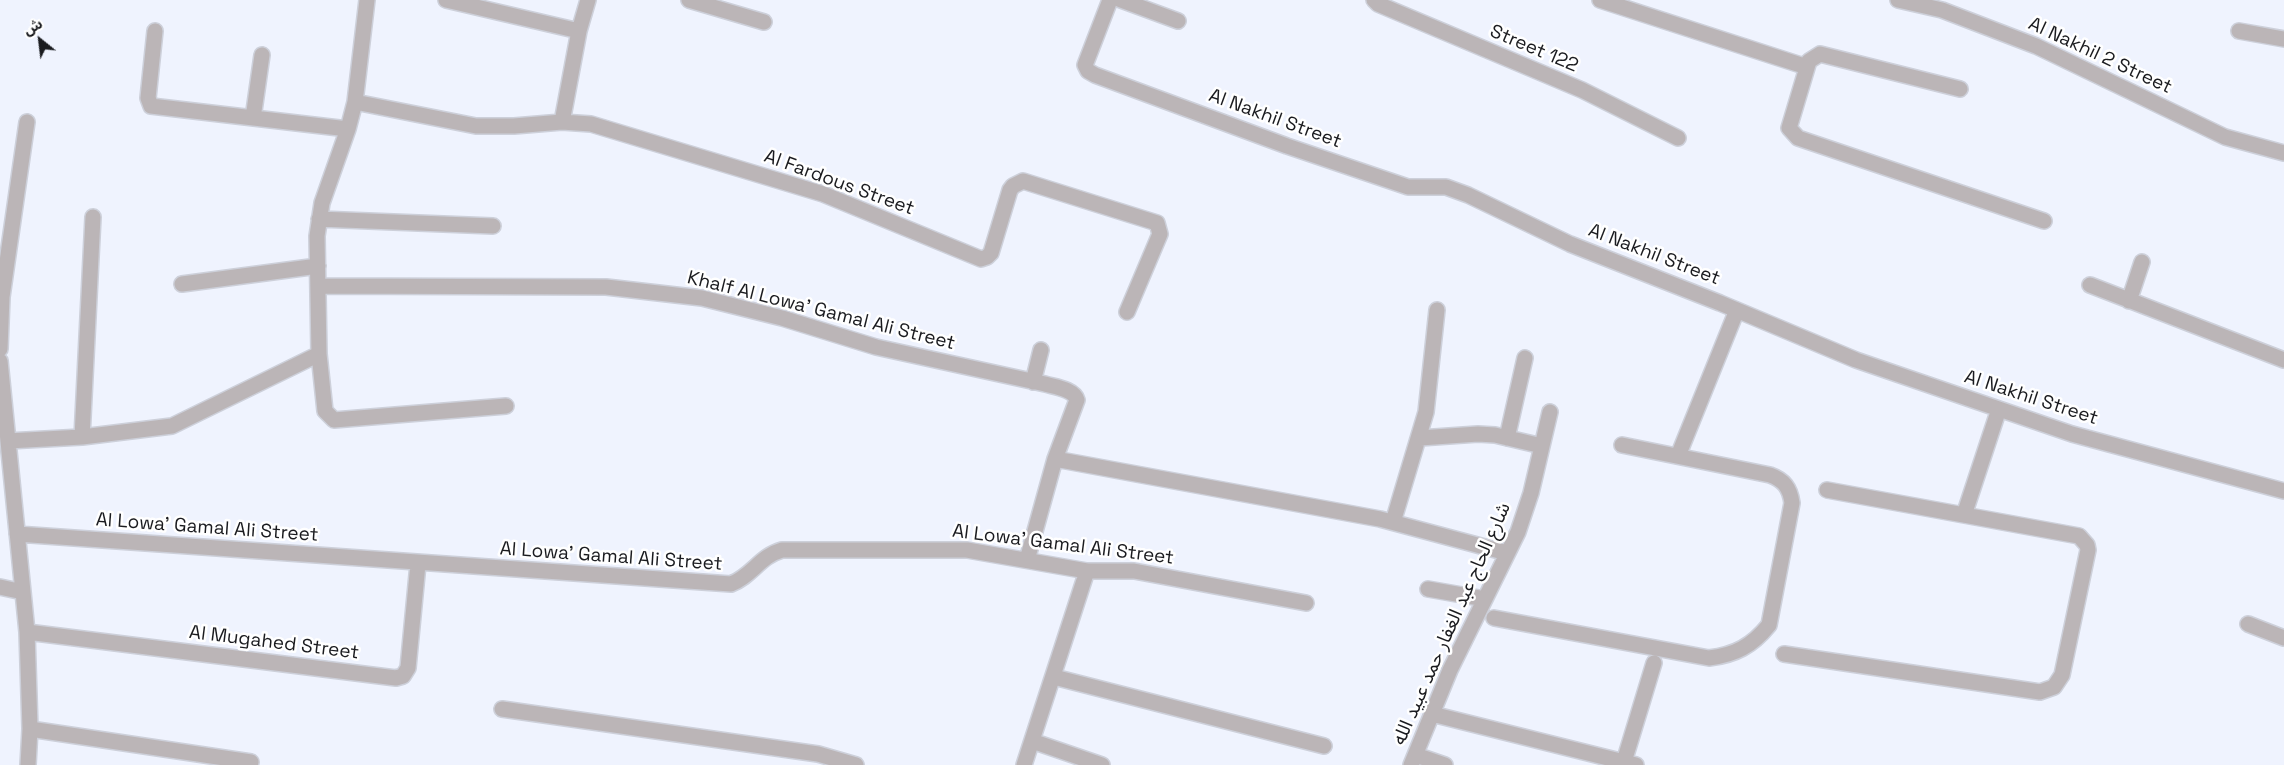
<!DOCTYPE html>
<meta charset="utf-8">
<style>
body{margin:0}
#map{position:relative;width:2284px;height:765px;overflow:hidden;background:#eff3fe;font-family:"Space Grotesk","Noto Sans Arabic",sans-serif}
canvas{display:block}
.north{position:absolute;left:15px;top:15px;width:50px;height:50px;-webkit-text-stroke:4px #fff;paint-order:stroke;rotate:331deg;font-size:14px;font-weight:700;line-height:20px;text-align:center;color:#1a1b1f}
.north::after{content:'';display:block;margin:auto;width:18px;height:22px;background:#1a1b1f;clip-path:polygon(50% 0,100% 100%,50% 72%,0 100%)}
</style>
<div id="map">
<canvas width="2284" height="765"></canvas>
<div class="north">ش</div>
</div>
<script>
const context = document.querySelector('canvas').getContext('2d');
context.lineJoin = 'round';
function stroke(path, color, width, dash) { context.strokeStyle = color; context.lineWidth = width; context.lineCap = dash ? 'butt' : 'round'; context.setLineDash(dash || []); context.stroke(path); }
function label(font, color, halo, rows, align = 'center') {
  context.font = font + ' "Space Grotesk","Noto Sans Arabic",sans-serif'; context.lineWidth = 5; context.setLineDash([]); context.textBaseline = 'middle'; context.strokeStyle = halo; context.fillStyle = color; for (const [text, x, y, turn = 0] of rows) {
    context.save(); context.translate(x, y); context.rotate((+turn || 0) * Math.PI / 180); context.textAlign = isNaN(turn) ? turn : align; if (halo) context.strokeText(text, 0, 0); context.fillText(text, 0, 0); context.restore();
  }
}
const street = new Path2D(`
 M367 0 355 102 348 129 322 203 317 236 319 354 325 411 334 420 506 406
 M446 0 579 31
 M689 0 764 22
 M1110 0 1085 65 1088 71 1095 75 1287 146 1408 187H1446L1468 195 1570 244 1720 303 1856 360 2072 434 2284 491
 M1121 0 1178 21
 M1374 0 1378 4 1582 90 1678 138
 M1600 0 1807 67
 M1898 0 1942 10 2036 46 2225 137 2284 153
 M155 31 148 98 151 106 348 129
 M2239 31 2284 39
 M1960 89 1820 54 1809 61 1789 128 1798 138 2044 221
 M355 102 476 126H514L562 122 591 124 823 194 981 259 987 257 991 253 1010 190 1013 186 1023 181 1157 223 1160 234 1127 312
 M253 118 262 55
 M562 122 579 31 588 0
 M319 219 493 226
 M182 284 318 266
 M2090 285 2284 360
 M319 286 606 287 702 298 782 318 876 347 1045 384C1055 387 1074 389 1077 400L1055 459 1027 560
 M2129 301 2142 262
 M0 349 2 297 27 122
 M0 361 27 632 30 729 28 765
 M1033 382 1041 350
 M82 437 93 217
 M1420 438 1478 434 1495 435 1542 446
 M1507 438 1525 358
 M8 441 82 437 172 426 319 354
 M1678 456 1737 310
 M1055 459 1380 519 1507 553
 M1964 515 1999 409
 M1393 522 1426 412 1437 310
 M17 534 731 584C752 576 760 556 782 550H967L1087 571H1134L1306 603
 M0 587 23 592
 M1428 589 1485 599
 M1494 618 1709 658C1735 655 1752 646 1769 625L1792 503C1790 488 1784 480 1770 475L1622 445
 M2248 624 2284 638
 M27 632 396 678 403 676 408 668 418 564
 M1784 654 2040 692 2054 687 2062 675 2088 550 2087 545 2079 536 1827 490
 M1054 677 1324 746
 M502 709 818 754 856 765
 M1432 714 1636 765
 M30 729 251 762
 M1032 741 1102 765
 M1416 755 1445 765
 M1024 765 1087 571
 M1411 765 1450 670 1518 532 1531 493 1550 412
 M1623 765 1654 663`);
const streetNames = [
 ["Street 122",1534,49,23],
 ["Al Nakhil 2 Street",2100,56,25],
 ["Al Nakhil Street",1275,119,20],
 ["Al Fardous Street",839,183,20],
 ["Al Nakhil Street",1654,255,21],
 ["Khalf Al Lowa' Gamal Ali Street",821,311,14],
 ["Al Nakhil Street",2031,398,18],
 ["Al Lowa' Gamal Ali Street",207,528,4],
 ["Al Lowa' Gamal Ali Street",1063,545,7],
 ["Al Lowa' Gamal Ali Street",611,557,4],
 ["شارع الحاج عبد الغفار حمد عبيد الله",1452,624,-66],
 ["Al Mugahed Street",274,643,7]
];
stroke(street, '#cdd0da', 18);
stroke(street, '#bbb5b7', 15);
label('19px', '#1a1b1f', '#fff', streetNames);
</script>
